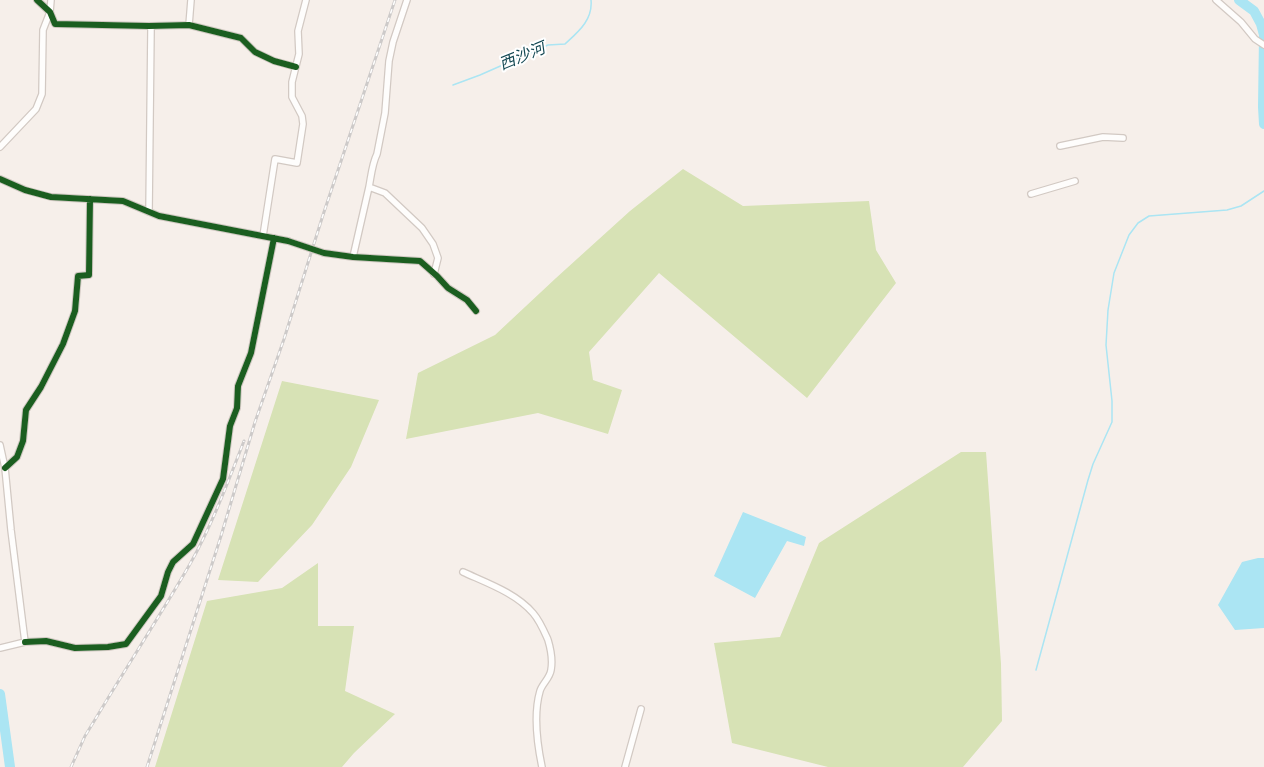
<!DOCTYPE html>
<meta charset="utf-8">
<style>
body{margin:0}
canvas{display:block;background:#f6efea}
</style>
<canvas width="1264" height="767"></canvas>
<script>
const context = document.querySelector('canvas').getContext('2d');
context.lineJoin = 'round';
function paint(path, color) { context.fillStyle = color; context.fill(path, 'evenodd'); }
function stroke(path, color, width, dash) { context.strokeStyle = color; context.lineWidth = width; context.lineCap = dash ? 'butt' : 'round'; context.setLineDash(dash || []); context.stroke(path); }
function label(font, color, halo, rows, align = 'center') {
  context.font = font + ' "Exo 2","Noto Sans SC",sans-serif'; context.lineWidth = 4; context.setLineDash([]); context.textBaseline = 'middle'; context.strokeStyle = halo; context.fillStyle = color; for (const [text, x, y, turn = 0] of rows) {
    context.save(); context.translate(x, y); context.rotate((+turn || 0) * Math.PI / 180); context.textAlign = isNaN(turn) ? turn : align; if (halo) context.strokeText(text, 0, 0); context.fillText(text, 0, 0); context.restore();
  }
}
const green = new Path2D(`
 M683 169 743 206 869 201 876 250 896 283 807 398 659 273 589 352 593 380 622 390 608 434 538 413 406 439 418 373 495 335 556 278 630 211Z
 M282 381 379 400 351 467 312 525 258 582 218 580Z
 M961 452H986L1001 664 1002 721 963 767H828L732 743 714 643 780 637 819 543Z
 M318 563V626H354L345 691 395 714 354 753 342 767H155L207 601 282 588Z`);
const water = new Path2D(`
 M743 512 806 537 804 546 787 541 755 598 714 576Z
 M1258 558H1264V628L1235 630 1218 605 1242 562Z`);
const stream = new Path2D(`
 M453 85 480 75 548 45 565 44C578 32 593 20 591 0
 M1036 670 1088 480 1093 464 1112 422V401L1106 345 1108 310 1114 273 1129 235 1138 223 1149 216 1227 210 1241 206 1264 191`);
const river = new Path2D(`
 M1239 0 1254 11 1261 24 1264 35 1263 107 1264 124
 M0 694 10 767`);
const minor = new Path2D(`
 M37 0 50 12 55 24 149 26 189 25 241 38 255 52 274 61 296 67
 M1216 0 1241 22 1255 39 1264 45
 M189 25 191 0
 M1060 146 1103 137 1123 138
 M0 147 36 109 42 94 43 30 50 12 51 0
 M0 179 25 190 51 197 123 201 159 216 288 241
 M369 187 385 193 422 228 433 244 438 258 434 274
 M1031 194 1075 181
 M149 212 151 29 149 26
 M263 236 275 159 297 163 303 124 302 116 292 97V82L299 54 298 31 306 0
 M324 253 353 257 420 261 437 276 448 288 467 300 476 311
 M353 257 369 187C371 177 372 164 377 154L385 113 389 61 393 42 407 0
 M0 445 5 468 11 530 25 642 0 648
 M5 468 17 457 23 441 26 410 41 387 63 344 75 311 78 276 89 275 90 199
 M463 572C487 583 516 593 533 613 540 621 544 631 548 640 551 650 553 659 551 670 550 678 542 684 540 691 533 715 537 743 542 767
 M25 642 46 641 75 648 108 647 126 644 161 596 168 572 173 562 193 544 223 479 230 426 237 408 238 386 251 353 274 238
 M625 767 641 709`);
const rail = new Path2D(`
 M71 767 85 736 96 718C127 666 160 616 190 564 212 525 228 482 244 441
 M147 767 221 536 255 422 284 339 323 215 395 0`);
const minorBridge = new Path2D(`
 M288 241 324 253`);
const cycleway = new Path2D(`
 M37 0 50 12 55 24 149 26 189 25 241 38 255 52 274 61 296 67
 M0 179 25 190 51 197 123 201 159 216 288 241 324 253 353 257 420 261 437 276 448 288 467 300 476 311
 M5 468 17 457 23 441 26 410 41 387 63 344 75 311 78 276 89 275 90 199
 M25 642 46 641 75 648 108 647 126 644 161 596 168 572 173 562 193 544 223 479 230 426 237 408 238 386 251 353 274 238`);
const waterNames = [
 ["西沙河",522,56,-22]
];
paint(green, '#d7e2b5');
paint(water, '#abe5f3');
stroke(stream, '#abe5f3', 1.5);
stroke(river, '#abe5f3', 10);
stroke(minor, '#d2c9c3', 8);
stroke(minor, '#fefdfc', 5.5);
stroke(rail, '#cdcac9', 3);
stroke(rail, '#fff', 1.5, [4.5]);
stroke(minorBridge, '#d2c9c3', 8, []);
stroke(minorBridge, '#fefdfc', 5.5);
stroke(cycleway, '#1b5e20', 6);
label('italic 16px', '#144853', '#fff', waterNames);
</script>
